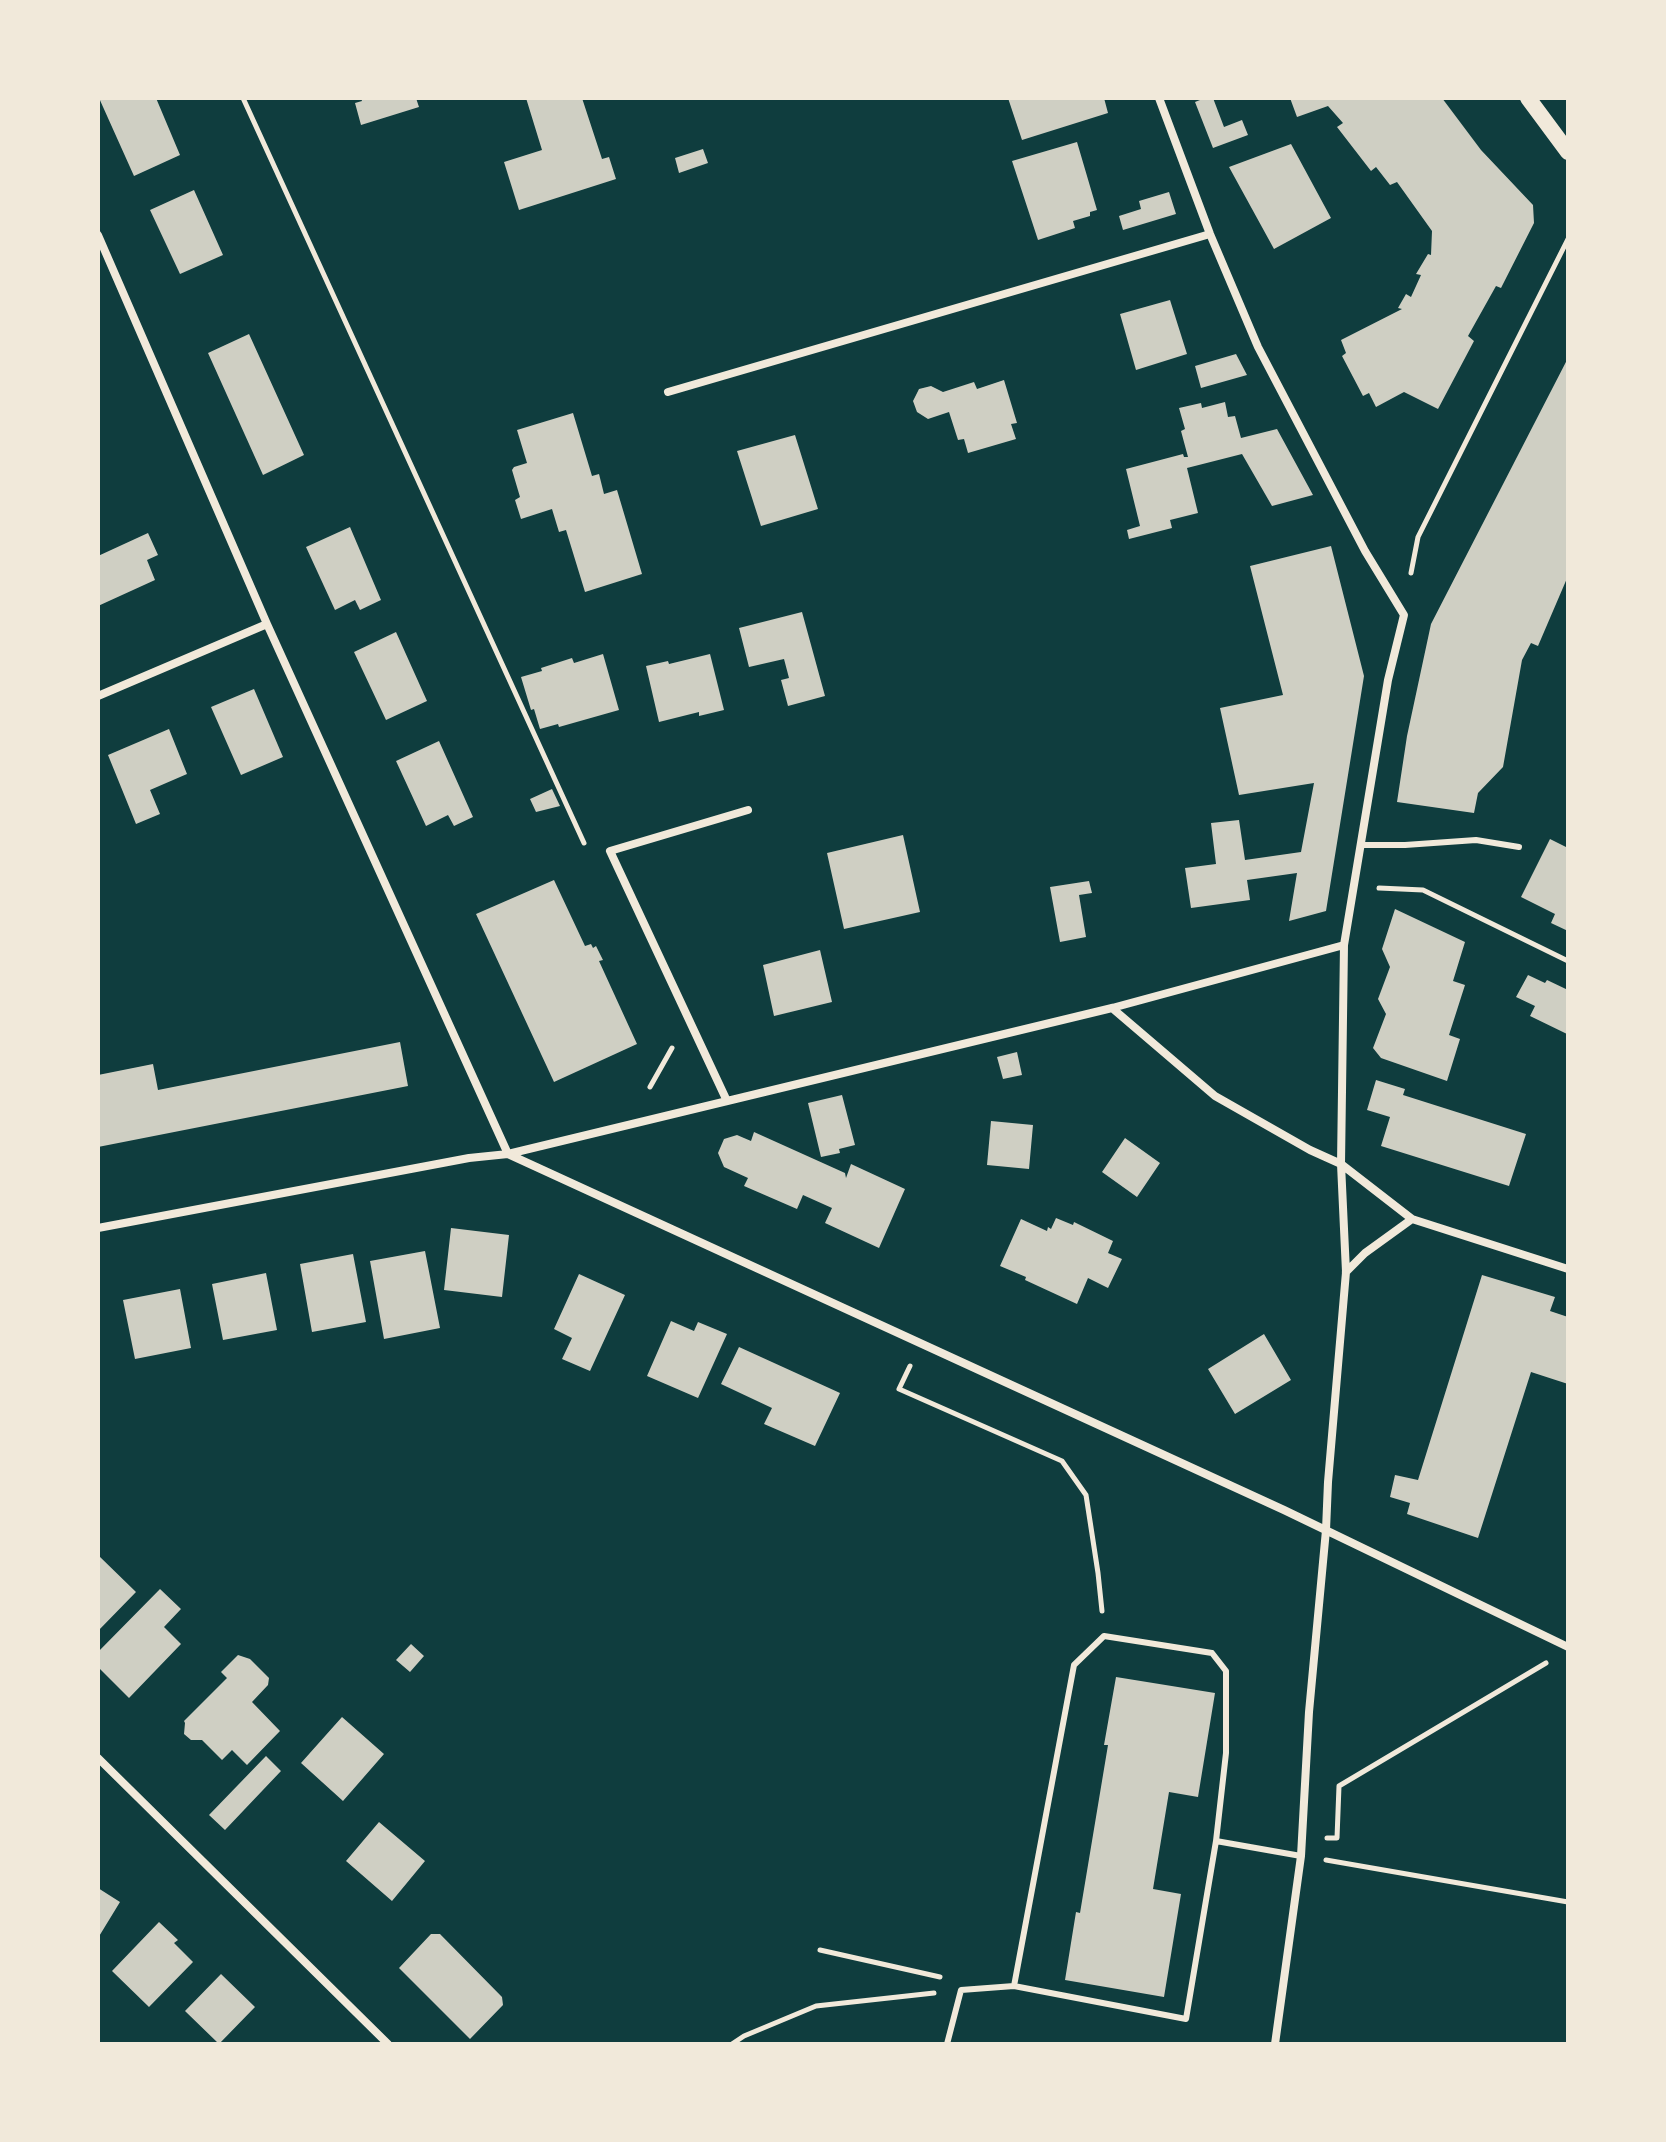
<!DOCTYPE html>
<style>
body{margin:0}
#map{position:relative;width:1666px;height:2142px;overflow:hidden;background:#0f3d3e;font-family:Lato,sans-serif}
canvas{display:block}
.frame{position:absolute;inset:0;border:100px solid #f1e9da;pointer-events:none}
</style>
<div id="map">
<canvas width="1666" height="2142"></canvas>
<div class="frame"></div>
</div>
<script>
const context = document.querySelector('canvas').getContext('2d');
context.lineJoin = 'round';
function paint(path, color) { context.fillStyle = color; context.fill(path, 'evenodd'); }
function stroke(path, color, width, dash) { context.strokeStyle = color; context.lineWidth = width; context.lineCap = dash ? 'butt' : 'round'; context.setLineDash(dash || []); context.stroke(path); }
const building = new Path2D(`
 M99 98H156L180 155 134 176Z
 M361 98H416L419 107 361 125 355 103 362 101Z
 M526 98H582L602 159 609 157 616 179 519 210 504 162 542 150Z
 M1008 98H1104L1108 113 1022 140Z
 M1205 98H1213L1224 127 1242 120 1248 135 1213 148 1195 102Z
 M1290 98H1442L1481 150 1533 205 1534 223 1501 288 1496 286 1468 336 1474 341 1438 409 1404 392 1376 407 1369 393 1363 396 1342 356 1346 353 1341 340 1402 309 1398 308 1406 294 1411 297 1421 275 1416 274 1428 254 1431 255 1432 231 1397 182 1390 185 1376 167 1371 171 1337 127 1343 123 1328 106 1297 117Z
 M1077 142 1097 210 1090 212V216L1073 221 1075 228 1038 240 1012 161Z
 M1291 144 1331 218 1274 249 1229 167Z
 M703 149 708 163 679 173 675 158Z
 M194 190 223 255 180 274 150 210Z
 M1169 192 1176 214 1123 230 1119 216 1141 209 1139 201Z
 M1170 300 1187 354 1136 370 1120 314Z
 M249 334 304 455 263 475 208 353Z
 M1236 354 1247 375 1201 388 1195 366Z
 M1568 358V576L1538 646 1531 643 1522 660 1503 767 1478 793 1474 813 1397 802 1407 736 1431 624Z
 M1004 380 1017 423 1011 424 1016 439 968 453 964 439 958 440 949 412 928 419 917 412 913 401 919 389 931 386 943 392 974 382 977 389Z
 M1225 402 1228 417 1235 416 1241 438 1277 429 1313 495 1272 506 1242 454 1187 468 1198 513 1170 520 1172 528 1129 539 1127 530 1140 526 1126 469 1183 454 1184 457H1188L1181 431 1185 429 1179 408 1201 403 1202 408Z
 M573 413 592 476 599 474 604 494 617 490 642 574 585 592 566 530 559 532 552 509 521 519 515 500 520 497 512 470 514 467 527 463 517 430Z
 M795 435 818 509 761 526 737 451Z
 M350 527 381 600 360 610 355 600 335 610 306 547Z
 M148 533 158 555 147 560 155 580 98 606V556Z
 M1331 546 1364 676 1326 911 1289 921 1297 873 1247 880 1250 900 1191 908 1185 868 1216 864 1211 823 1239 820 1245 860 1301 852 1314 783 1239 795 1220 708 1283 695 1250 566Z
 M802 612 825 696 788 706 781 680 789 678 784 659 749 667 739 628Z
 M396 632 427 701 386 720 354 652Z
 M603 654 619 710 559 727 558 724 540 729 534 709 531 710 521 677 542 671 541 668 572 658 574 663Z
 M710 654 724 710 699 716V712L659 722 646 666 668 661 669 664Z
 M254 689 283 757 241 775 211 707Z
 M169 729 187 774 150 790 160 814 136 824 108 755Z
 M439 741 473 817 454 826 448 815 426 826 396 761Z
 M552 789 560 806 536 812 530 799Z
 M903 835 920 912 844 929 827 853Z
 M1550 839 1568 848V931L1551 923 1555 914 1521 897Z
 M554 880 585 946 591 944 593 948 596 946 603 960 599 961 637 1044 554 1082 476 914Z
 M1089 881 1092 893 1079 895 1086 937 1060 942 1050 887Z
 M1395 909 1465 942 1453 981 1465 985 1449 1035 1460 1039 1447 1081 1381 1058 1373 1048 1386 1014 1378 999 1390 967 1382 949Z
 M820 950 832 1002 774 1016 763 965Z
 M1528 975 1545 983 1547 980 1568 990 1567 1034 1530 1016 1535 1006 1516 997Z
 M400 1042 408 1086 98 1147V1075L153 1064 158 1090Z
 M1017 1052 1022 1075 1003 1079 997 1057Z
 M1376 1080 1405 1089 1403 1095 1526 1134 1509 1186 1381 1146 1390 1117 1367 1110Z
 M842 1095 855 1145 839 1149 840 1153 821 1157 808 1103Z
 M991 1121 1033 1125 1029 1169 987 1165Z
 M754 1132 845 1173 846 1178 851 1164 905 1189 879 1248 825 1223 832 1208 803 1195 797 1209 744 1186 748 1178 724 1167 718 1153 724 1139 737 1135 751 1141Z
 M1125 1138 1160 1163 1137 1197 1102 1172Z
 M1056 1218 1073 1225 1074 1222 1113 1241 1108 1253 1122 1259 1108 1288 1088 1278 1077 1304 1025 1280 1026 1277 1000 1266 1021 1219 1047 1231 1048 1227 1051 1229Z
 M451 1228 509 1235 502 1297 444 1290Z
 M425 1251 440 1328 384 1339 370 1261Z
 M353 1254 366 1322 312 1332 300 1264Z
 M266 1273 277 1330 223 1340 212 1284Z
 M579 1274 625 1295 590 1371 562 1359 572 1338 554 1329Z
 M1482 1275 1555 1297 1550 1311 1568 1317V1384L1531 1372 1478 1538 1407 1514 1410 1503 1390 1497 1395 1475 1418 1480Z
 M180 1289 191 1348 135 1359 123 1300Z
 M671 1321 694 1331 698 1322 727 1334 698 1398 647 1376Z
 M1264 1334 1291 1380 1235 1414 1208 1369Z
 M739 1347 840 1393 815 1446 764 1424 772 1408 721 1384Z
 M98 1555 136 1592 98 1631Z
 M160 1589 181 1609 164 1627 181 1644 129 1698 98 1667V1652Z
 M411 1644 424 1656 410 1672 396 1660Z
 M238 1655 250 1659 269 1678 268 1685 252 1702 280 1731 247 1765 232 1750 222 1760 202 1740H191L184 1734 185 1723 184 1721 227 1678 221 1672Z
 M1116 1677 1215 1693 1198 1797 1169 1792 1153 1889 1181 1894 1164 1997 1065 1980 1076 1912 1080 1913 1108 1745H1104Z
 M342 1717 384 1754 343 1801 301 1763Z
 M266 1756 281 1771 225 1830 209 1815Z
 M379 1822 425 1861 392 1901 346 1861Z
 M98 1888 120 1902 98 1938Z
 M159 1922 178 1940 174 1943 193 1962 149 2007 112 1971Z
 M431 1934H440L502 1997 503 2005 470 2039 399 1968Z
 M221 1974 255 2007 219 2044 185 2011Z`);
const path = new Path2D(`
 M243 98 584 843
 M1411 573 1418 537 1568 239
 M1379 888 1423 890 1568 961
 M650 1087 672 1048
 M910 1366 899 1389 1062 1461 1086 1495 1098 1573 1102 1611
 M1327 1838H1337L1339 1786 1546 1663
 M1326 1860 1568 1902
 M820 1950 940 1977
 M732 2044 744 2036 816 2006 934 1993`);
const service = new Path2D(`
 M1361 845H1405L1476 840 1519 847
 M1014 1986 1074 1665 1104 1636 1212 1653 1226 1671V1753L1216 1841
 M947 2044 961 1990 1014 1986 1186 2019 1216 1841 1301 1856`);
const minor = new Path2D(`
 M1159 98 1210 234 1258 347 1365 551 1404 615 1388 680 1344 945 1341 1164 1346 1272 1328 1482 1326 1530 1309 1712 1301 1856 1275 2044
 M98 235 267 624 508 1154
 M668 392 1210 234
 M98 696 267 624
 M1112 1008 1215 1096 1310 1150 1341 1164 1412 1219 1568 1269
 M727 1101 610 851 748 810
 M508 1154 1284 1510 1568 1647
 M98 1228 469 1158 508 1154 1112 1008 1344 945
 M1346 1272 1365 1253 1412 1219
 M98 1758 388 2044`);
const secondary = new Path2D(`
 M1528 98 1568 152`);
paint(building, '#cfcfc3');
stroke(path, '#f1e9da', 5);
stroke(service, '#f1e9da', 6);
stroke(minor, '#f1e9da', 8);
stroke(secondary, '#f1e9da', 16);
</script>
